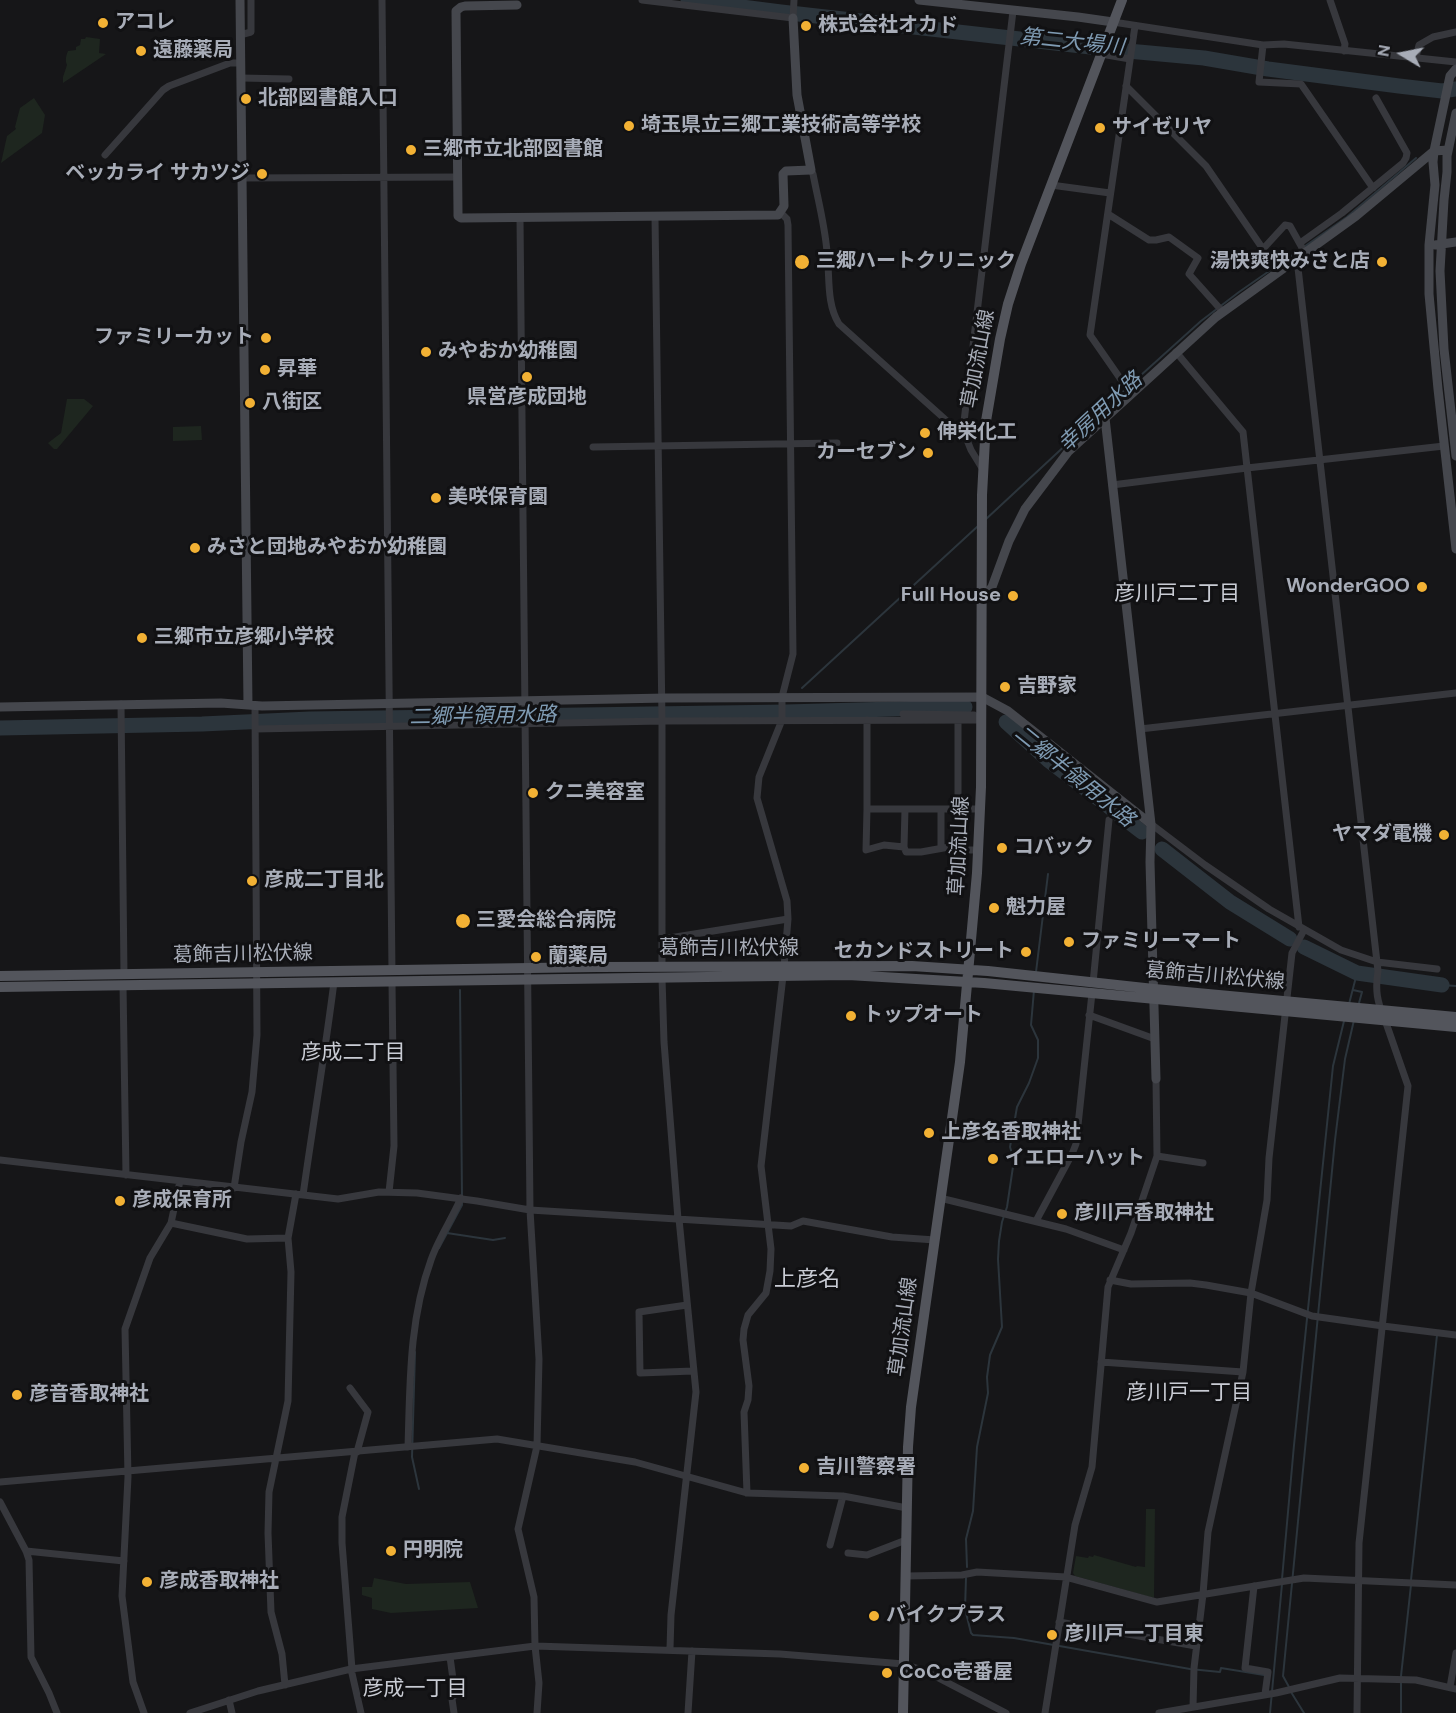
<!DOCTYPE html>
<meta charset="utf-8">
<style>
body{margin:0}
#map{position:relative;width:1456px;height:1713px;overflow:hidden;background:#161618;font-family:"DM Sans",sans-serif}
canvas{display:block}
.north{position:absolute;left:1372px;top:24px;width:60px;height:60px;-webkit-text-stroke:4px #111113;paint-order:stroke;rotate:280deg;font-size:16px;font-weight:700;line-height:24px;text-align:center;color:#a8adb8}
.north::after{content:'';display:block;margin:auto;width:21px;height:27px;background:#a8adb8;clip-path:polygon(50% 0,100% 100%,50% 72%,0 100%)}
</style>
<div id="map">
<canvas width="1456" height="1713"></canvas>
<div class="north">N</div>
</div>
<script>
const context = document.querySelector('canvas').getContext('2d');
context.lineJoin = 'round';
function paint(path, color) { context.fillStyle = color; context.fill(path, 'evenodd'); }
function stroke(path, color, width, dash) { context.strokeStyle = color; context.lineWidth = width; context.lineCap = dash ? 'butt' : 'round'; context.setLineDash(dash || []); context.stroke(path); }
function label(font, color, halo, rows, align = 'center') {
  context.font = font + ' "DM Sans","Noto Sans JP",sans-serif'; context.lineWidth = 6; context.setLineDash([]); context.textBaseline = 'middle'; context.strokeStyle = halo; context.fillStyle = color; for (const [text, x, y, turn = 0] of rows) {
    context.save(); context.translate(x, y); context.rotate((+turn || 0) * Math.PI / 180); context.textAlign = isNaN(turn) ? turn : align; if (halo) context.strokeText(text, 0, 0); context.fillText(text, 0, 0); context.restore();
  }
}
const green = new Path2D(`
 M86 37 100 39 99 53 106 54 63 83V77L67 65C65 60 66 56 68 51L76 50V47L80 45 81 39H85Z
 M34 98 45 115 42 133 1 163 7 136 16 129 15 127 20 108Z
 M67 399H84L93 406 57 449H54L48 443 61 433Z
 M201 426 202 440 173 441V427Z
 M1146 1509H1155L1154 1598 1075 1576 1073 1573 1076 1556 1088 1558 1089 1556 1093 1557 1094 1555 1136 1567 1137 1566 1145 1567Z
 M374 1578 406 1584 470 1582 478 1608 391 1613 372 1609V1598L362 1595V1587H372Z`);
const stream = new Path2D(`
 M781 6V12
 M1130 385 1201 321 1239 292 1347 217 1416 158
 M985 520 1126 389
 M802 688 978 526
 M1036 972 1048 874
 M1442 985 1456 986
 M460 990 462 1197
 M1353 990 1362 992 1359 1003
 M1349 1004 1357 973
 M447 1233 493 1240 505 1238
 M439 1248 462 1205V1202
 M415 1352 412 1457 419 1489
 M967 1567 966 1539 973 1511 977 1447 988 1393 987 1377 990 1355 1002 1327 998 1259 999 1241 1002 1222 1007 1207 1014 1160 1010 1147 1017 1107 1029 1083 1038 1058V1040L1031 1025 1034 990
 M966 1578 965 1609 971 1633 973 1635 1014 1638 1190 1669 1220 1672 1221 1668 1264 1675
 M1282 1579 1294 1445 1333 1066 1344 1021
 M1411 1580 1437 1335
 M1289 1687 1283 1676 1335 1140 1345 1059 1354 1020
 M1291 1692 1304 1713
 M1270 1713 1282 1584
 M1401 1713V1676L1411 1585`);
const river = new Path2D(`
 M688 0 781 12 1117 50 1204 58 1268 69 1399 86 1442 91 1456 89
 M1006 722 1048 760 1142 832
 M0 728 202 724 310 719 786 712 965 707
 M1162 849 1230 902 1290 939
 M1304 947 1357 973 1442 985`);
const street = new Path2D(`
 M382 0 392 971
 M642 0 793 18 794 0
 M1330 0 1345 44 1344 51
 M1113 22 1263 45 1284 44 1456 62
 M240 35 251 32V0
 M1263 45 1259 82 1301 84 1373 188
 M1101 54 1130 59
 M1416 57 1419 45 1433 37 1456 32
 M241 78 289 79
 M1126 86 1206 166 1263 249 1285 225 1290 226 1305 253
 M105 155 163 90 169 86 230 63H241
 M811 170 813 174C818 200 825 226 827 252 830 276 826 303 839 324L957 430 961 434H964
 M242 178 457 177
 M1051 185 1110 193
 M781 213 787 219 788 225 793 654 782 697V720L759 777 757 798 787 901 788 919 784 967
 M1108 214 1149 240H1156L1169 237 1198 258 1189 274 1223 312
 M655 217 662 721V967
 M520 218 530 1210 539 1359 537 1446 518 1529 534 1597 535 1646 539 1683 537 1713
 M1300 243 1342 213 1403 163 1406 158 1407 153 1376 98
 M1295 260 1298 268 1378 971C1375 990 1377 1002 1385 1020L1408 1086 1359 1543 1357 1713
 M1176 352 1243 432 1299 927
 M1133 392 1122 381 1090 335 1135 26
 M593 447 837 443
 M982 468 971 450 963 430 1013 11
 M1112 485 1247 468 1444 446
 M121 704 124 975
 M903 714 974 715
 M867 720V809L866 850 884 845 904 847 906 852H921L949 847 967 850H979
 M958 720V809
 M255 729 662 721 982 720
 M1140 729 1456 693
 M867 809H981
 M1151 824 1205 865 1269 909 1341 950 1377 962 1437 969
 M904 847 905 809
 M941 848V809
 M663 939 788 919
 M662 978 664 1042 678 1219
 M1093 983 1109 820
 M123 985 126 1175
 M1089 1015 1155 1039
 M1157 1156 1203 1163
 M0 1160 338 1199 379 1192 417 1193 477 1201 530 1210 791 1226 803 1221 892 1237 935 1240
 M234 1188 241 1142 252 1092 257 1035 255 705
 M389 1192 394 1146 392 982
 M303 1195C313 1124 325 1053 334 982
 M940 1198 1066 1229 1124 1250
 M1036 1221 1072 1154 1076 1144 1092 993
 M171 1223 247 1239 288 1238
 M1110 1280 1131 1284 1190 1283 1206 1285 1251 1293 1312 1316 1383 1326 1456 1335
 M687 1305 639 1312 640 1373 693 1371
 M1101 1362 1243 1372
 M350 1388 368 1412 357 1452
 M408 1447C410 1384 409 1320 431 1260 438 1239 452 1219 461 1198
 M0 1482 497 1439 635 1462 747 1493 843 1496 907 1508
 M747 1493 744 1412 748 1400 749 1386 743 1340 744 1329 748 1315 766 1293 770 1271 771 1249 761 1166 783 976
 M0 1502 26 1551 29 1560 31 1657 49 1693 57 1713
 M830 1545 843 1496
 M26 1551 124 1561
 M848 1553 867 1555 906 1540
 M906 1576 962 1575 977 1572 1066 1577 1157 1602 1304 1578 1456 1585
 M1254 1586 1245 1668 1268 1672 1265 1694
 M1059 1622 1196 1646
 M670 1649 671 1615 696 1392 679 1219
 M450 1657 455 1694 452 1699 454 1713
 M351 1669 361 1713
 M352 1669 342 1543V1517L355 1452
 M285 1685 282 1654 271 1612 268 1533 269 1492 288 1401 291 1272 288 1238 296 1194
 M1450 1687 1456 1653
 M229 1700 232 1713
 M1193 1707 1194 1668 1203 1594 1208 1532 1243 1372 1251 1293 1267 1200 1269 1158 1292 953 1304 930
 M144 1713 133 1682 122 1596 128 1477 125 1329 150 1258 171 1223 180 1181
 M190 1713 258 1691 351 1669 535 1646 780 1654 904 1664 925 1671 1006 1713
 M688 1713 692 1651
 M1045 1713 1075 1525 1092 1467 1108 1287 1131 1233 1157 1156 1156 1079
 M1159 1713 1276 1693 1340 1678 1416 1680 1456 1689`);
const secondary = new Path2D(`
 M240 0 248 705
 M919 0 1078 17 1113 22
 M517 5 465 6 461 7 456 11 458 212V216L461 218 778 215 784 206 783 174 786 171 811 170 797 95 793 18
 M1456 69 1450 76 1434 151 1433 162 1435 185 1429 245V294L1438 389 1456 549
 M1456 113 1447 156V172L1444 200 1440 271 1444 349 1456 456
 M1435 245 1456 242
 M1105 418 1151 824 1150 862 1156 1079
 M981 602 992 587 1009 541 1025 509 1068 452 1216 317 1356 216 1434 151 1448 150
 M0 707 221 703 262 706 666 698 982 697 1008 711 1151 824`);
const primary = new Path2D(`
 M0 976 597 967 912 966 988 971 1154 989 1456 1017
 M0 987 848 975 984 983 1456 1027
 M903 1713 908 1447 911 1407 960 1062 977 873 981 787 982 495 986 421 1000 339 1008 304 1021 264 1122 0`);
const markers = [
 [103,23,6,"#f2b134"],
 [806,26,6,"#f2b134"],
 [141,51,6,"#f2b134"],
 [246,99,6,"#f2b134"],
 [629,126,6,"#f2b134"],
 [1100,128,6,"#f2b134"],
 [411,150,6,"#f2b134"],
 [262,174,6,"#f2b134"],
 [802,262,8,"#f2b134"],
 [1382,262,6,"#f2b134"],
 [266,338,6,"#f2b134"],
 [426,352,6,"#f2b134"],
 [265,370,6,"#f2b134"],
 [527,377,6,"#f2b134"],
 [250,403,6,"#f2b134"],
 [925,433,6,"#f2b134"],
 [928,453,6,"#f2b134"],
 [436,498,6,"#f2b134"],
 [195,548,6,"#f2b134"],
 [1422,587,6,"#f2b134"],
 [1013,596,6,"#f2b134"],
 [142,638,6,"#f2b134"],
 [1005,687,6,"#f2b134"],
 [533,793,6,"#f2b134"],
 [1444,835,6,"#f2b134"],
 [1002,848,6,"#f2b134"],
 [252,881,6,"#f2b134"],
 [994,908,6,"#f2b134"],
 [463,921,8,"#f2b134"],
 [1069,942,6,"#f2b134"],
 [1026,952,6,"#f2b134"],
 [536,957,6,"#f2b134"],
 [851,1016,6,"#f2b134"],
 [929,1133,6,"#f2b134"],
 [993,1159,6,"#f2b134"],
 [120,1201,6,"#f2b134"],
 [1062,1214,6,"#f2b134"],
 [17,1395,6,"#f2b134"],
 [804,1468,6,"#f2b134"],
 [391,1551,6,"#f2b134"],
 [147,1582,6,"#f2b134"],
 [874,1616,6,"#f2b134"],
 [1052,1635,6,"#f2b134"],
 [887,1673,6,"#f2b134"]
];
const poiNames = [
 ["アコレ",115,23],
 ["株式会社オカド",818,26],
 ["遠藤薬局",153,51],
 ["北部図書館入口",258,99],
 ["埼玉県立三郷工業技術高等学校",641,126],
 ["サイゼリヤ",1112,128],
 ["三郷市立北部図書館",423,150],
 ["ベッカライ サカツジ",250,174,"right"],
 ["三郷ハートクリニック",816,262],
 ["湯快爽快みさと店",1370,262,"right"],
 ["ファミリーカット",254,338,"right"],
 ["みやおか幼稚園",438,352],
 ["昇華",277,370],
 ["県営彦成団地",527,398,"center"],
 ["八街区",262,403],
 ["伸栄化工",937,433],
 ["カーセブン",916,453,"right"],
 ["美咲保育園",448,498],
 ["みさと団地みやおか幼稚園",207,548],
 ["WonderGOO",1410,587,"right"],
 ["Full House",1001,596,"right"],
 ["三郷市立彦郷小学校",154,638],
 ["吉野家",1017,687],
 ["クニ美容室",545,793],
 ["ヤマダ電機",1432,835,"right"],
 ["コバック",1014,848],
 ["彦成二丁目北",264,881],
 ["魁力屋",1006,908],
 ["三愛会総合病院",476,921],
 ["ファミリーマート",1081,942],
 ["セカンドストリート",1014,952,"right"],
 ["蘭薬局",548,957],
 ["トップオート",863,1016],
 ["上彦名香取神社",941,1133],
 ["イエローハット",1005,1159],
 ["彦成保育所",132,1201],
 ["彦川戸香取神社",1074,1214],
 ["彦音香取神社",29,1395],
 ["吉川警察署",816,1468],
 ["円明院",403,1551],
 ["彦成香取神社",159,1582],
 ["バイクプラス",886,1616],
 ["彦川戸一丁目東",1064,1635],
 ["CoCo壱番屋",899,1673]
];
const streetNames = [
 ["草加流山線",979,359,-79],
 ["草加流山線",960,846,-87],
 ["葛飾吉川松伏線",729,949],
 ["葛飾吉川松伏線",243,955,-1],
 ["葛飾吉川松伏線",1215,977,5],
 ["草加流山線",904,1327,-82]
];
const waterNames = [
 ["第二大場川",1072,43,6],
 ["幸房用水路",1101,413,-43],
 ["二郷半領用水路",483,717,-1],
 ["二郷半領用水路",1074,777,39]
];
const neighbourhoodNames = [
 ["彦川戸二丁目",1177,594],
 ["彦成二丁目",353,1053],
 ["彦川戸一丁目",1189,1393],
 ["彦成一丁目",415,1689]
];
const quarterNames = [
 ["上彦名",807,1280]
];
paint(green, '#1e261f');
stroke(stream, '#2c353c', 2);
stroke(river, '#2c353c', 15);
stroke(street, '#37383d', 7);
stroke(secondary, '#45474d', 9);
stroke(primary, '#53555c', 10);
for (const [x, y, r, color] of markers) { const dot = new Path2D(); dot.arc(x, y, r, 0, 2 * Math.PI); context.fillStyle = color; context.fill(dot); stroke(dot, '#111113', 2); }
label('bold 20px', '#a8adb8', '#111113', poiNames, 'left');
label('20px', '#a8adb8', '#111113', streetNames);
label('italic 21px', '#7f9bb3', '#111113', waterNames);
label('21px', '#c9ccd4', '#111113', neighbourhoodNames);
label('22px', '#c9ccd4', '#111113', quarterNames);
</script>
